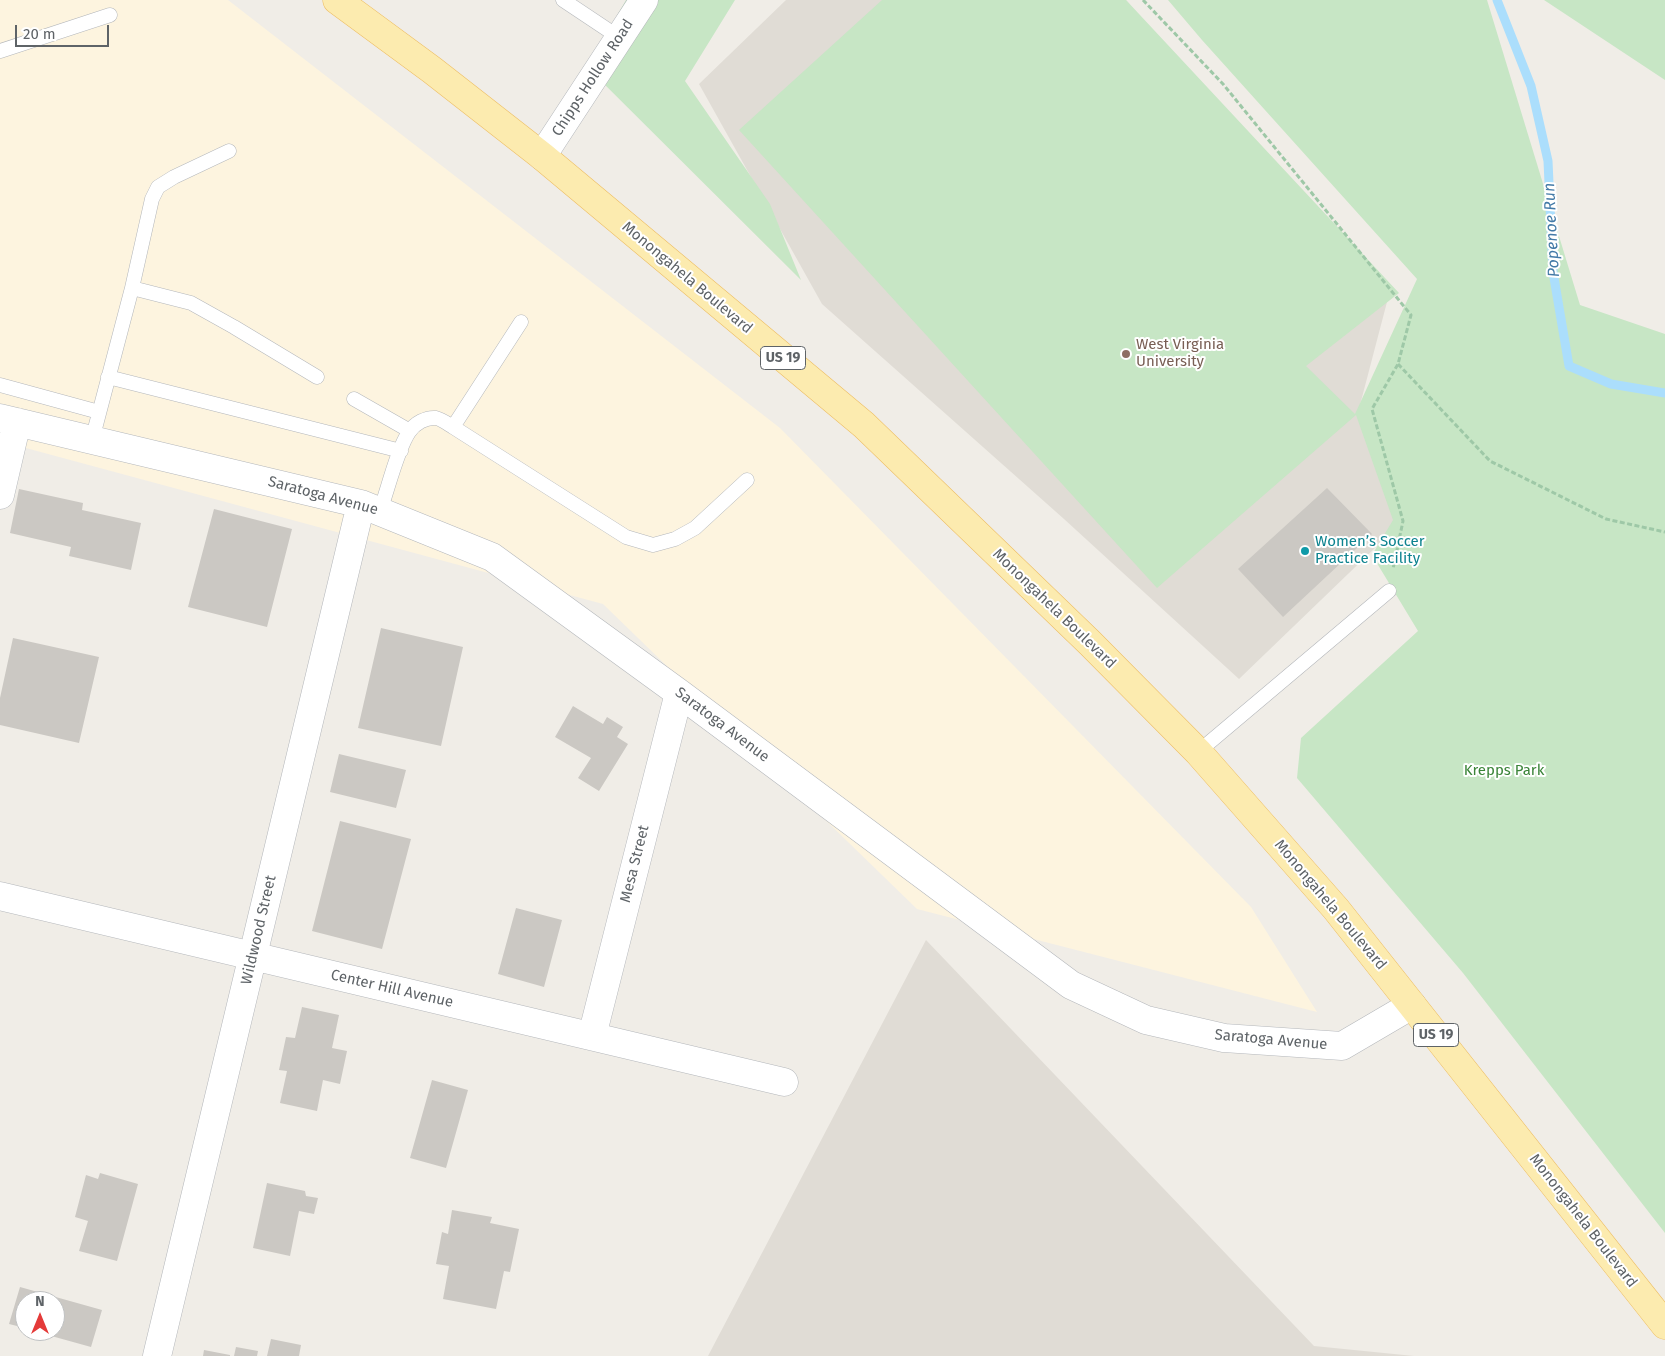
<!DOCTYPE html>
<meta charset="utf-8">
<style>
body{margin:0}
#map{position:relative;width:1665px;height:1356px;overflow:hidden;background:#f0ede7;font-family:"Fira Sans",sans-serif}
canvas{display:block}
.north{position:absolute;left:15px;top:1291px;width:50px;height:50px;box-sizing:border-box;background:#fff;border:1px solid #bfc1c2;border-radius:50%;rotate:0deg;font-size:14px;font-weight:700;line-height:20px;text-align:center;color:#5e6367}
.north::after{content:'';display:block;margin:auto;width:18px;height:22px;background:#e43a39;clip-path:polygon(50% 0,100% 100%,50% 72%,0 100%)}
.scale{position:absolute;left:15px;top:25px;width:94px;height:22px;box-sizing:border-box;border:2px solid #5e6367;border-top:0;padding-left:6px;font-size:15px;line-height:18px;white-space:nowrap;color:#5e6367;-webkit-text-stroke:4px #fff;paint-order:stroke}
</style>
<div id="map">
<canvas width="1665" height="1356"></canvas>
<div class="north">N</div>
<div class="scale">20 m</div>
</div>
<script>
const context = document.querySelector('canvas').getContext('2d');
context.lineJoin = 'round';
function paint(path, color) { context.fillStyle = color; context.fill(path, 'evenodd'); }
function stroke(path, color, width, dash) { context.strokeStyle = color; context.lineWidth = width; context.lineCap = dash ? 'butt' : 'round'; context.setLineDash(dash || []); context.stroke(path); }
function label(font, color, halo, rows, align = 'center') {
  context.font = font + ' "Fira Sans",sans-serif'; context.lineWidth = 4; context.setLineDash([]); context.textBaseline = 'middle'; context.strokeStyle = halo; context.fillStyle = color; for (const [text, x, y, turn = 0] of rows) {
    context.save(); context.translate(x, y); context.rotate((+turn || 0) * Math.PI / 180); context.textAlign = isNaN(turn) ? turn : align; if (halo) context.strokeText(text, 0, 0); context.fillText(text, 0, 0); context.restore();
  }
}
const commercial = new Path2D(`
 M0 0H228L780 428 1251 907 1317 1012 917 909 603 604 0 441Z`);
const education = new Path2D(`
 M786 0H1126L1387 302 1360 405 1403 521 1239 679 1064 519 822 304 699 84Z
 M926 940 1314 1346 1414 1356H708Z`);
const green = new Path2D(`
 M626 0H735L685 81 770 204 801 280 587 67Z
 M882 0H1126L1399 293 1306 366 1355 414 1417 279 1202 40 1168 0H1487L1580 305 1665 334V1233L1463 973 1297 778 1301 738 1418 631 1372 555 1393 520 1356 415 1157 588 739 130Z
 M1544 0H1665V80Z`);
const stream = new Path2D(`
 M1497 0 1531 86 1548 161 1553 272 1569 366 1611 384 1665 393`);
const building = new Path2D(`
 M1327 488 1372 534 1283 617 1238 569Z
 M19 489 83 503 82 510 141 523 131 570 69 556 71 547 10 533Z
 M214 509 292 529 267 627 188 607Z
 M381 628 463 647 441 746 358 728Z
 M13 638 99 657 79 743 0 725V698Z
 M573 706 603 724 607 717 623 727 617 737 628 744 599 791 578 778 591 758 555 737Z
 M339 754 406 770 396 808 330 792Z
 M340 821 411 839 382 949 312 931Z
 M516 908 562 920 544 987 498 974Z
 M302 1007 339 1015 332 1048 347 1051 340 1084 323 1080 317 1111 280 1103 287 1071 279 1070 286 1037 295 1038Z
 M432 1080 468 1090 446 1168 410 1158Z
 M100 1173 138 1184 117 1261 79 1251 88 1221 75 1217 86 1175 98 1179Z
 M267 1183 305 1191 306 1196 318 1198 314 1214 299 1211 290 1256 253 1248Z
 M452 1210 492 1217 490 1223 519 1229 510 1272 504 1271 496 1309 443 1299 449 1266 436 1264 442 1232 448 1234Z
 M20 1287 102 1310 91 1347 37 1332 55 1331V1301H25V1328L9 1324Z
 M271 1339 301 1345 299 1356H267Z
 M236 1347 258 1351 257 1356H234Z
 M204 1350 230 1355V1356H203Z`);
const path = new Path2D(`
 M1143 0 1223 84 1411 315 1398 364 1372 409 1403 521 1393 569
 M1398 364 1490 461 1606 519 1665 532`);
const lane = new Path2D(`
 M563 0 620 38
 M0 51 110 15
 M229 151 174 177 158 187 152 199 132 288 191 303 234 327 317 377
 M108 377 401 451
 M0 385 99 412
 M354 399 410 431
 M453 427 521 322
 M92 440 132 288
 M380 511C388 489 397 450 409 432 415 423 426 417 436 418 441 419 448 424 453 427L626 537 653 545 675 539 695 528 747 480
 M1198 752 1389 591`);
const street = new Path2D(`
 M542 156 644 0
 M0 418 361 504 492 557 679 693 1071 985 1146 1020 1224 1038 1342 1046 1412 1005
 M0 495 17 422
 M0 896 784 1082
 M592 1036 679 693
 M157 1356 361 504`);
const primary = new Path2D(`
 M337 0 432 70 542 156 864 425 1090 643 1198 752 1336 909 1665 1325`);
const markers = [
 [1126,354,5,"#8d6e63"],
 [1305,551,5,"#0f9aa8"]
];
const shields = [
 [783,358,45],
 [1436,1035,45]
];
const shieldNames = [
 ["US 19",783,358],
 ["US 19",1436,1035]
];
const streetNames = [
 ["Chipps Hollow Road",593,78,-57],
 ["Monongahela Boulevard",687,278,40],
 ["Saratoga Avenue",323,496,15],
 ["Monongahela Boulevard",1054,609,44],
 ["Saratoga Avenue",722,725,37],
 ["Mesa Street",635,864,-76],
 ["Monongahela Boulevard",1330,905,50],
 ["Wildwood Street",259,930,-77],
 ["Center Hill Avenue",392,989,13],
 ["Saratoga Avenue",1271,1040,5],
 ["Monongahela Boulevard",1583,1221,52]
];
const educationNames = [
 ["West Virginia",1136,345],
 ["University",1136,362]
];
const cultureNames = [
 ["Women’s Soccer",1315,542],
 ["Practice Facility",1315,559]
];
const parkNames = [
 ["Krepps Park",1504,771]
];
const waterNames = [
 ["Popenoe Run",1552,230,-93]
];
paint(commercial, '#fdf4df');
paint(education, '#e0dcd5');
paint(green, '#c7e6c5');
stroke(stream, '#abdefc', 9);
paint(building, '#cbc8c3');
stroke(lane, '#b4b7bb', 15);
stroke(street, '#b4b7bb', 29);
stroke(primary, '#edbd63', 29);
stroke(path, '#9ec8a7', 3, [5, 2.5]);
stroke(lane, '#fff', 14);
stroke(street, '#fff', 28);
stroke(primary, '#fcebaf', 28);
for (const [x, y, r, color] of markers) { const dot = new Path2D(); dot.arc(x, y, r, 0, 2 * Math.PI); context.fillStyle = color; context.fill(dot); stroke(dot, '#fff', 2); }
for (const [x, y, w] of shields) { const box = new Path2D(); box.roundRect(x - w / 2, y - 11.5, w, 23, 4); context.fillStyle = '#fff'; context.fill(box); stroke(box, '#5e6367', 1); }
label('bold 14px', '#5e6367', null, shieldNames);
label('15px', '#5e6367', '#fff', streetNames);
label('15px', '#785e54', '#fff', educationNames, 'left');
label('15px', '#0d838f', '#fff', cultureNames, 'left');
label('15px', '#3a8438', '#fff', parkNames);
label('italic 16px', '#437aa7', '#fff', waterNames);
</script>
